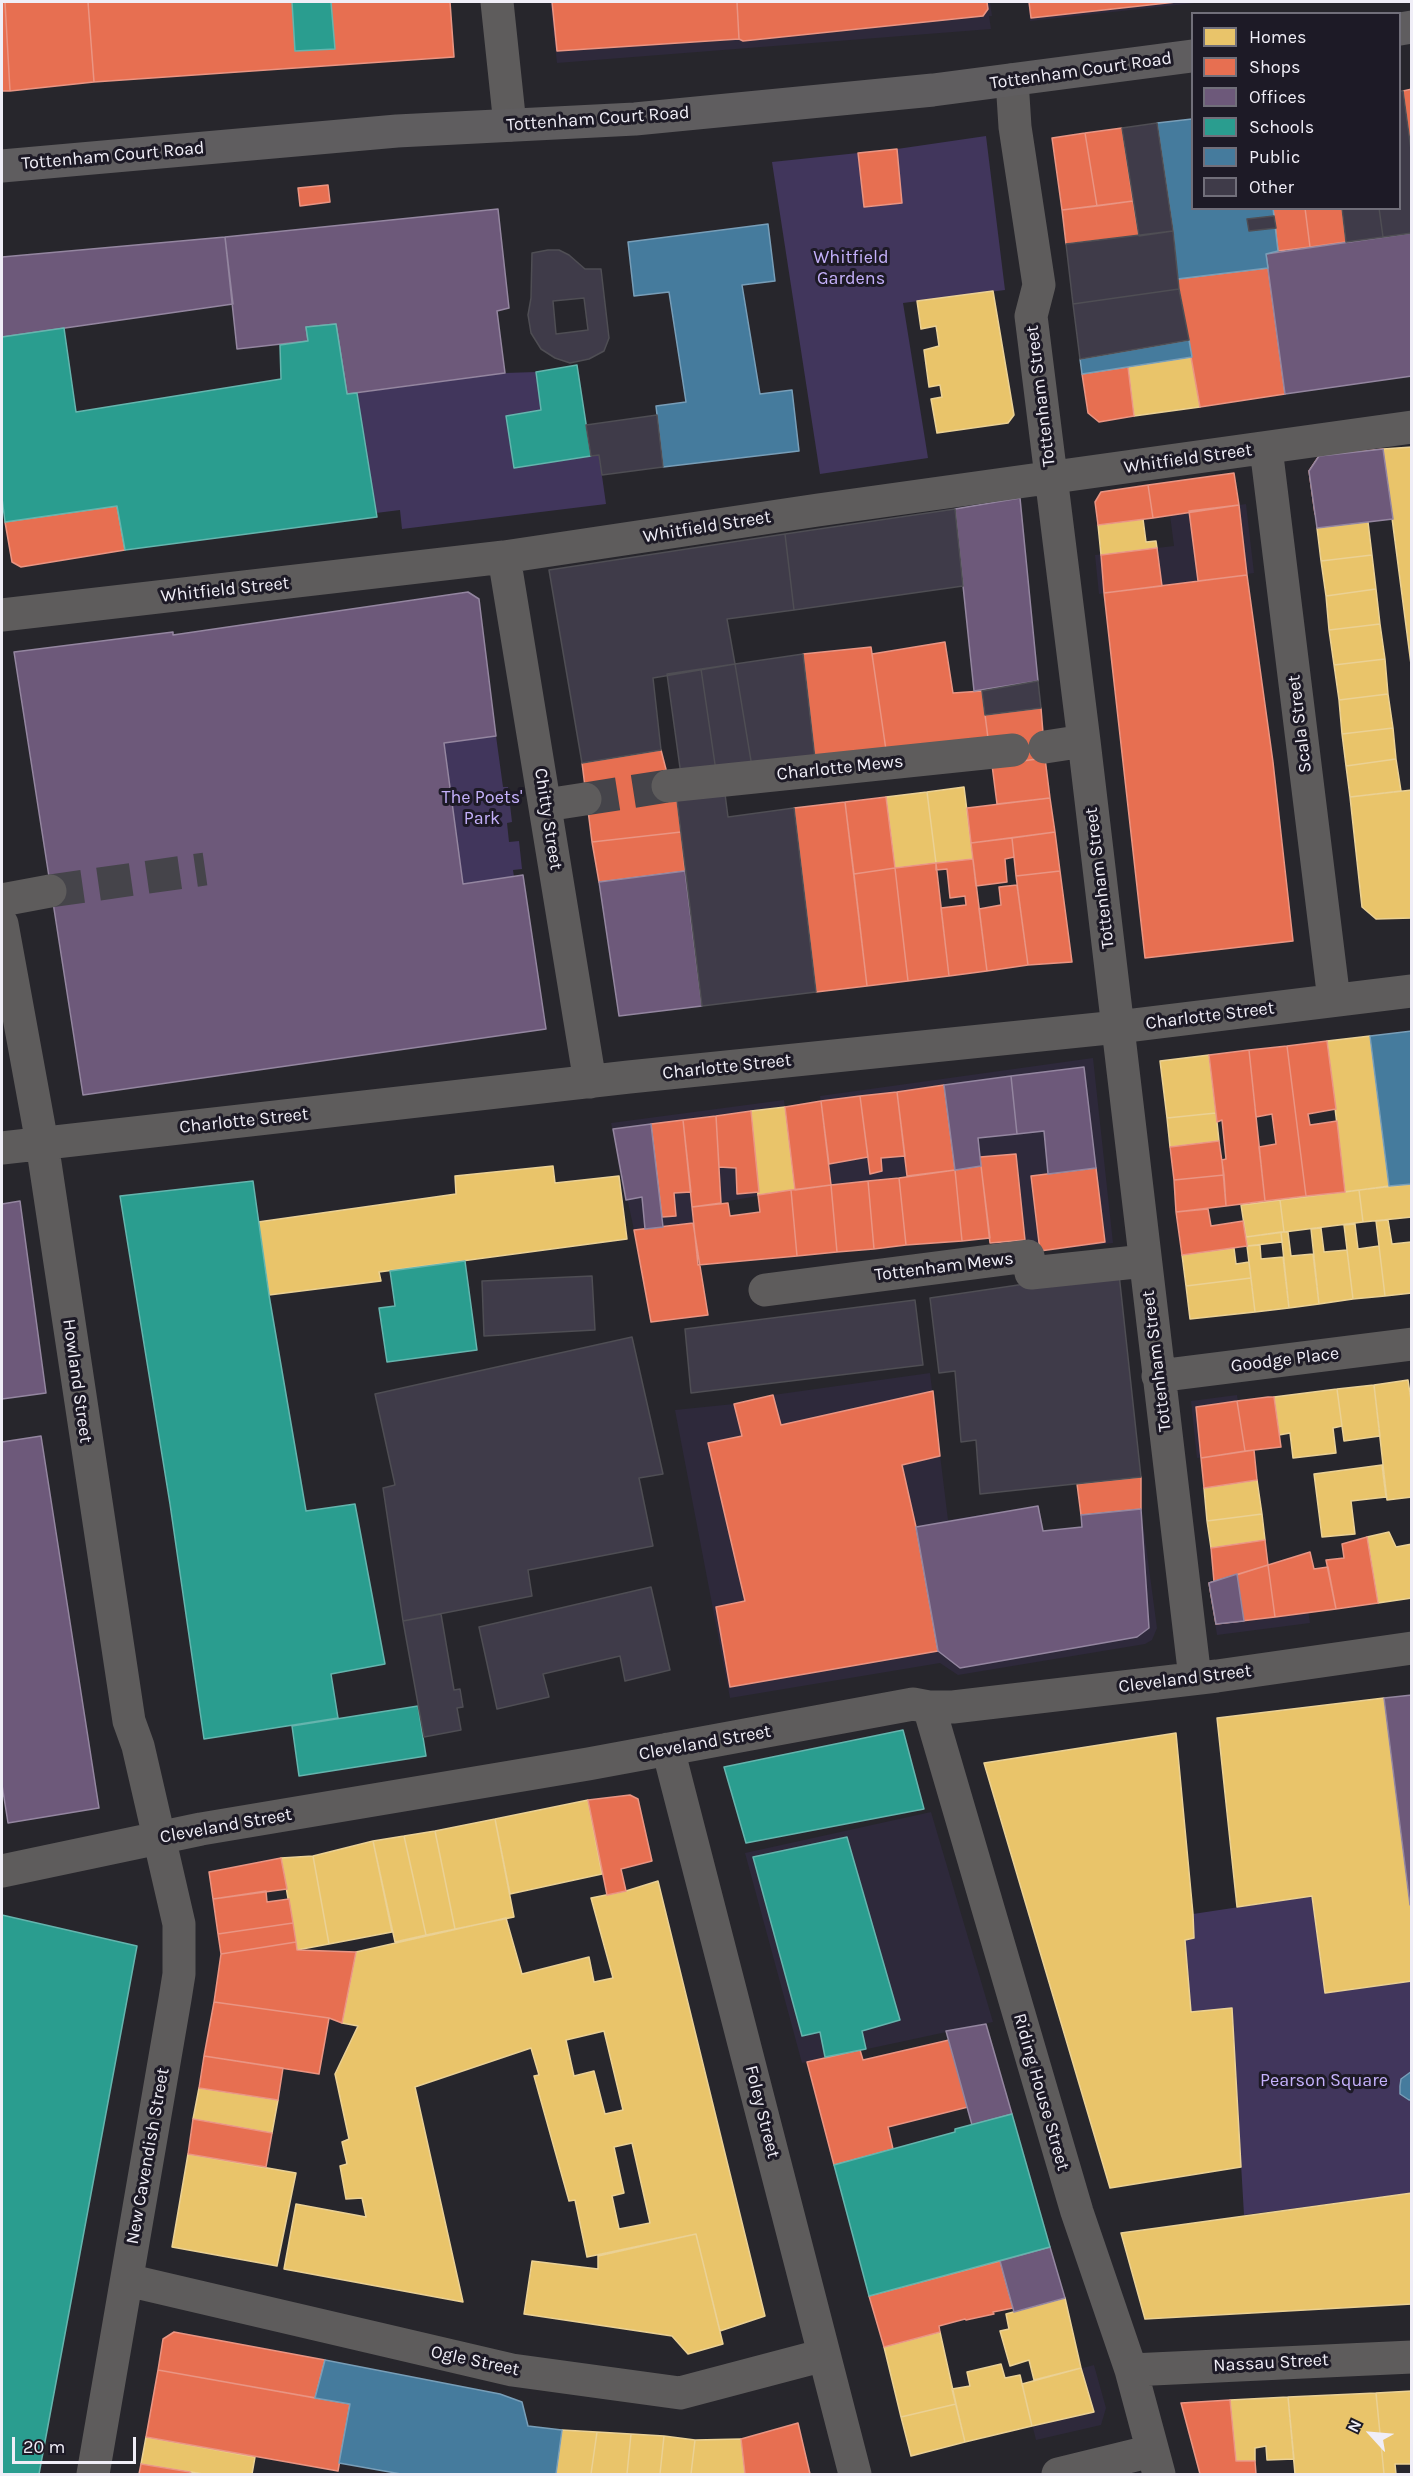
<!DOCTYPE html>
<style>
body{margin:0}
#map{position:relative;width:1413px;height:2476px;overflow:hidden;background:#27262c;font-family:Karla,sans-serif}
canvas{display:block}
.frame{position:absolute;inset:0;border:3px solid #f0eef7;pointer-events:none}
.legend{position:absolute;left:1191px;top:12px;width:210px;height:198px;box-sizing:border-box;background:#1d1a26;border:2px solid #716f7a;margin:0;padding:8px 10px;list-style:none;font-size:18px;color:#f0eef7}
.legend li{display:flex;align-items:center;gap:12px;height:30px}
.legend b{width:30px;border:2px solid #716f7a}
.north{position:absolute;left:1341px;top:2404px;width:60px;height:60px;-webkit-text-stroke:4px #1d1a26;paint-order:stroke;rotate:296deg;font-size:16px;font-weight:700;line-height:24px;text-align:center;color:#f0eef7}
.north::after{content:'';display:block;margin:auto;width:21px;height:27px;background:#f0eef7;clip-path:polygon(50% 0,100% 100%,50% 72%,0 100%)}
.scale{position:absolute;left:12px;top:2437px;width:124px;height:27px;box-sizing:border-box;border:3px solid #f0eef7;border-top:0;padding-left:8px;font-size:18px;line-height:21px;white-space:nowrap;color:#f0eef7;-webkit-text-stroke:4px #1d1a26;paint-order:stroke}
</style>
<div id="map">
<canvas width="1413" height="2476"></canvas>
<div class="frame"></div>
<ul class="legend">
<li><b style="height:16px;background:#e9c46a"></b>Homes</li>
<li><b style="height:16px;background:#e76f51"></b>Shops</li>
<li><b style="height:16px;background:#6d597a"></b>Offices</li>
<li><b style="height:16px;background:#2a9d8f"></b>Schools</li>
<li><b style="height:16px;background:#457b9d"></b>Public</li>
<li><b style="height:16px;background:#3f3b49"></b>Other</li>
</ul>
<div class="north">N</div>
<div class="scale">20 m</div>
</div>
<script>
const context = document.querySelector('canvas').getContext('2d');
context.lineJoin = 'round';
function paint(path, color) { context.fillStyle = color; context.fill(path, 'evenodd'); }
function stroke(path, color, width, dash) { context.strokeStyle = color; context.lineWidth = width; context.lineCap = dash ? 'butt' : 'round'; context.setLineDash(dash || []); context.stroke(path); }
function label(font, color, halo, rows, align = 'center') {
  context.font = font + ' Karla,sans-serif'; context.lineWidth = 6; context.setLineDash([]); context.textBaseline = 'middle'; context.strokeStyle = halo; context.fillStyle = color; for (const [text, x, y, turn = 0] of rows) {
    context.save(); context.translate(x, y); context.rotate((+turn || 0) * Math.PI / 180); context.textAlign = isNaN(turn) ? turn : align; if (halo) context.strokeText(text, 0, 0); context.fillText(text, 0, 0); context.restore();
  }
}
const built = new Path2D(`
 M550 2H990L992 16H989L991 29 557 63Z
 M1028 2H1204L1030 21Z
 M1246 504 1254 573 1099 594 1095 555 1174 546 1170 515Z
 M1093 1058 1113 1243 1040 1251 990 1243 989 1238 962 1241 955 1170 831 1185 820 1096Z
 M784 1100 795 1190 692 1207 693 1223 634 1230 611 1123Z
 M930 1373 948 1520 1038 1506 1043 1531 1081 1527V1515L1141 1509 1157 1628 1152 1640 1145 1644 958 1675 940 1663 730 1698 675 1410 734 1404 773 1395Z
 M1237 1395 1245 1451 1197 1458 1191 1401Z
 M1300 1555 1310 1623 1217 1635 1209 1583Z
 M931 1812 993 2022 802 2063 745 1853Z
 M1094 2365 1106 2408 1101 2425 1036 2440 1022 2384Z`);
const green = new Path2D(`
 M986 136 1005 290 903 303 928 458 820 474 772 162 858 153 864 207 902 203 897 149Z
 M536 372 541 410 506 416 514 468 599 455 606 504 402 529 400 510 376 513 357 393 505 373Z
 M496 736 503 787H508L512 822 507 823 509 842 519 841 522 869 513 870 514 877 463 884 444 743Z
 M1312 1896 1325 1993 1411 1981V2193L1244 2215 1232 2009 1191 2012 1185 1940 1194 1938 1193 1914Z`);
const homes = new Path2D(`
 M993 291 1014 415 1008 423 937 433 931 399 942 397 940 385 929 387 924 350 939 346 937 332 936 326 921 329 917 301Z
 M1192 357 1200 407 1134 416 1128 367Z
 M1412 447V672L1383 449Z
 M1143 519 1146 542 1156 541 1157 548 1101 555 1098 525Z
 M1368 522 1372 555 1321 561 1317 528Z
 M1372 555 1376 589 1326 596 1321 561Z
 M1376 589 1380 624 1329 630 1326 596Z
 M1380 624 1385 659 1334 665 1329 630Z
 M1385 659 1388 694 1339 700 1334 665Z
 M1388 694 1393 728 1342 734 1339 700Z
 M1393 728 1396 759 1346 766 1342 734Z
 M1396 759 1401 791 1350 797 1346 766Z
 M964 787 973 859 936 863 927 792Z
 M1412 790V918L1376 919 1362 907 1350 797Z
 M927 792 936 863 895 868 886 797Z
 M1370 1036 1389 1186 1345 1192 1327 1041Z
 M1209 1055 1216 1113 1167 1118 1160 1061Z
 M785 1107 795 1190 758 1195 751 1111Z
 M1216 1113 1219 1141 1170 1147 1167 1118Z
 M553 1166 555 1183 619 1176 627 1239 379 1272 381 1281 269 1295 258 1222 456 1194 455 1176Z
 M1412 1184V1217L1363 1222 1359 1190Z
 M1359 1190 1363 1222 1284 1232 1280 1200Z
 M1280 1200 1284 1232 1246 1237 1241 1205Z
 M1388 1220 1392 1244 1411 1242 1412 1293 1385 1296 1376 1221Z
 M1355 1224 1358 1249 1379 1246 1385 1296 1353 1299 1344 1225Z
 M1321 1228 1324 1252 1347 1250 1353 1299 1319 1304 1311 1229Z
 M1281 1232H1288L1291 1256 1313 1254 1319 1304 1289 1308Z
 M1281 1232 1282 1242 1247 1246 1246 1237Z
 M1260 1245 1261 1259 1283 1257 1289 1308 1255 1312 1247 1246Z
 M1234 1248 1236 1264 1249 1262 1251 1278 1186 1286 1182 1255Z
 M1251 1278 1255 1312 1190 1319 1186 1286Z
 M1408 1380 1412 1407V1497L1387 1500 1374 1385Z
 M1374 1385 1380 1436 1344 1441 1337 1389Z
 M1337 1389 1342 1426 1333 1428 1336 1453 1293 1458 1290 1433 1279 1435 1274 1397Z
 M1382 1465 1386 1497 1351 1501 1355 1534 1322 1537 1314 1474Z
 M1257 1480 1262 1514 1207 1521 1204 1488Z
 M1262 1514 1265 1540 1211 1548 1207 1521Z
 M1389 1532 1396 1547 1412 1544V1598L1378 1603 1367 1537Z
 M1384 1698 1410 1905 1412 1904V1981L1325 1993 1312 1896 1237 1907 1217 1718Z
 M1176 1733 1193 1914 1194 1938 1185 1940 1191 2012 1232 2008 1241 2167 1110 2188 984 1763Z
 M588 1800 602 1874 510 1894 495 1819Z
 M495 1819 514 1917 455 1929 435 1831Z
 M435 1831 455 1929 426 1935 404 1836Z
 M404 1836 426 1935 395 1942 373 1841Z
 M373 1841 392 1932 329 1944 313 1856Z
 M313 1856 329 1944 297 1950 281 1858Z
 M658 1881 765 2316 720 2331 696 2234 587 2257 575 2200 569 2201 534 2076 539 2075 531 2048 415 2087 463 2302 284 2269 296 2204 366 2217 362 2198 346 2199 340 2166 347 2164 342 2142 349 2139 335 2074 358 2026 342 2023 356 1952 506 1918 522 1974 589 1957 594 1982 613 1978 591 1898 626 1891ZM604 2031 623 2110 605 2114 594 2071 574 2076 566 2040ZM632 2143 650 2223 619 2229 612 2196 624 2193 614 2147Z
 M199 2088 278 2100 272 2133 193 2119Z
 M188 2154 296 2173 277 2266 172 2247Z
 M1412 2193V2304L1145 2319 1121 2233Z
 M696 2234 723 2344 688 2354 672 2336 524 2314 532 2261 598 2269V2256Z
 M1065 2298 1081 2368 1034 2380 1029 2360 1010 2366 1000 2331 1009 2329 1006 2314Z
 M940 2332 956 2404 901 2417 884 2347Z
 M1001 2364 1005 2378 1020 2375 1032 2426 965 2442 952 2389 970 2386 967 2372Z
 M1081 2368 1094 2412 1032 2426 1022 2384Z
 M1412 2391V2464H1395L1396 2474H1384L1376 2393Z
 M1376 2393 1384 2474H1295L1288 2397Z
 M1288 2397 1294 2459 1267 2460 1266 2446 1255 2448V2461H1236L1230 2400Z
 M956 2404 965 2442 911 2456 901 2417Z
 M562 2430 597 2432 591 2474H556Z
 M597 2432 631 2434 627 2474H591Z
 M631 2434 664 2436 660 2474H627Z
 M664 2436 695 2440 691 2474H660Z
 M146 2437 255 2457 252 2474H203L141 2464Z
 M741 2439 745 2474H691L695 2440Z`);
const shops = new Path2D(`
 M2 2H5L10 91H2Z
 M5 2H88L94 82 10 91Z
 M88 2H450L454 57 94 82Z
 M552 2H737L739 39 557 51Z
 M737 2H987L988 9 983 16 743 41 739 39Z
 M1029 2H1176L1031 18Z
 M1412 89V157L1403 91Z
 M1122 128 1133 201 1097 206 1085 133Z
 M1085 133 1097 206 1062 210 1052 138Z
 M897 149 902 203 864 207 858 153Z
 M328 185 330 202 300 206 298 188Z
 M1133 201 1139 236 1066 244 1062 210Z
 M1273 208H1305L1310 247 1278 251Z
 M1305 208H1342L1346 242 1310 247Z
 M1268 268 1285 394 1200 407 1177 279Z
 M1128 367 1134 416 1099 422 1088 413 1082 374Z
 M1383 449 1390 505 1315 514 1309 471 1319 456Z
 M1234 473 1239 505 1153 518 1148 485Z
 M1148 485 1153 518 1098 525 1095 502 1101 492Z
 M1239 505 1247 575 1198 581 1189 511Z
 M117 506 125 550 21 567 12 562 5 522Z
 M1157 548 1162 586 1104 593 1101 555Z
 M1247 575 1273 762 1293 941 1145 958 1104 593Z
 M945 642 953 693 982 691 988 738 886 750 872 654Z
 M871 647 886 750 815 759 803 654Z
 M1041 708 1045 758 1014 762 988 738 985 715Z
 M661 750 668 777 677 800 681 832 592 842 582 763Z
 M1045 758 1050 798 997 804 992 765Z
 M886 797 895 868 854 874 845 802Z
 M1050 798 1055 832 971 843 967 808Z
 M845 802 867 986 816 992 794 808Z
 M681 832 685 871 599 882 592 842Z
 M1055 832 1060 871 1016 876 1012 838Z
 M1012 838 1014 857 1005 859 1007 882 976 886 971 843Z
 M973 859 987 971 949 976 941 908 966 905 965 896 950 898 947 869 936 870V863Z
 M936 863 949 976 908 981 895 868Z
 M895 868 908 981 867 986 854 874Z
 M1060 871 1072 962 1028 965 1016 876Z
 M1017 885 1028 965 987 971 979 909 1001 905 999 887Z
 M1327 1041 1336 1109 1308 1114 1310 1125 1337 1121 1345 1192 1306 1196 1287 1046Z
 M1287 1046 1306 1196 1265 1201 1259 1147 1276 1144 1272 1114 1256 1117 1249 1050Z
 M1249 1050 1265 1201 1226 1206 1222 1160 1226 1159 1222 1120 1217 1122 1209 1055Z
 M944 1085 955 1170 907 1176 897 1092Z
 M897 1092 905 1156 881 1158 882 1171 870 1174 860 1096Z
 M860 1096 868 1157 829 1164 821 1101Z
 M821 1101 831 1185 795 1190 785 1107Z
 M751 1111 759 1192 737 1194 736 1168 719 1167 716 1116Z
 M716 1116 721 1203 692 1207 683 1120Z
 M683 1120 691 1192 674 1193 676 1216 662 1217 651 1124Z
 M1219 1141 1224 1175 1174 1180 1170 1147Z
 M1016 1154 1025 1240 990 1243 980 1157Z
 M981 1166 990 1238 962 1241 955 1170Z
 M1096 1168 1105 1242 1040 1251 1031 1176Z
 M955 1170 962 1241 906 1245 899 1178Z
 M1224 1175 1226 1206 1176 1212 1174 1180Z
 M899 1178 906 1245 874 1249 868 1181Z
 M868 1181 874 1249 837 1252 831 1185Z
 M831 1185 837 1252 797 1256 791 1190Z
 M791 1190 797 1256 698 1265 692 1207 728 1203 730 1216 760 1212 758 1195Z
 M1208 1209 1211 1226 1243 1221 1247 1246 1182 1255 1176 1212Z
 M693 1223 708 1315 651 1322 634 1230Z
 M933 1391 940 1456 902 1465 916 1527 938 1651 730 1687 716 1607 745 1601 708 1443 742 1436 734 1404 773 1395 781 1425Z
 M1268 1397H1274L1281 1447 1245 1451 1237 1401Z
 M1237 1401 1245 1451 1201 1458 1196 1407Z
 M1254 1450 1257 1480 1204 1488 1201 1458Z
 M1141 1477V1509L1081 1515 1077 1484Z
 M1367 1537 1378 1603 1336 1609 1326 1560 1344 1558 1342 1544Z
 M1265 1540 1268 1565 1214 1582 1211 1548Z
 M1310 1552 1314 1569 1328 1567 1336 1609 1275 1617 1268 1565Z
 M1268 1565 1275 1617 1216 1624 1209 1583Z
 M630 1795 638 1799 652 1861 621 1869 626 1891 607 1895 588 1800Z
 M281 1858 287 1889 213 1899 209 1872Z
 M266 1891 267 1902 289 1899 293 1923 218 1934 213 1899Z
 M293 1923 296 1942 221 1954 218 1934Z
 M296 1942 297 1950 356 1952 342 2023 329 2018 214 2002 221 1954Z
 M214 2002 329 2018 319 2074 204 2056Z
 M949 2040 968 2107 888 2127 893 2149 834 2165 807 2062 860 2050 863 2060Z
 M204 2056 283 2068 278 2100 199 2088Z
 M193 2119 272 2133 266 2167 188 2154Z
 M1000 2261 1013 2308 993 2312 994 2314 966 2320 965 2319 939 2326 940 2332 884 2347 869 2296Z
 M174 2332 325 2360 315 2398 158 2370 163 2339Z
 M158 2370 350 2404 338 2471 146 2437Z
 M1230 2400 1236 2461H1255L1256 2474H1200L1181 2403Z
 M798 2423 810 2474H745L741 2439Z
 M141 2464 190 2472V2474H139Z`);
const offices = new Path2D(`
 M498 209 509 308 497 311 505 373 347 394 336 324 306 327 308 341 237 349 225 237Z
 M1412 233V376L1285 394 1266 254Z
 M225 237 233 304 2 337V257Z
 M1383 449 1393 519 1317 528 1309 471 1319 456Z
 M1020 498 1038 681 974 691 955 509Z
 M468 592 479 599 496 736 444 743 463 884 523 875 546 1029 83 1095 14 652 173 632V635Z
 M685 871 702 1006 619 1016 599 882Z
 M1084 1067 1096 1168 1048 1174 1044 1131 1017 1134 1011 1076Z
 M1011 1076 1017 1134 978 1138 981 1166 955 1170 944 1085Z
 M651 1124 663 1227 645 1229 642 1197 626 1200 613 1129Z
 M20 1201 46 1393 2 1399V1204Z
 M41 1436 99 1808 8 1823 2 1785V1442Z
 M1038 1506 1043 1531 1082 1527 1081 1515 1141 1509 1149 1628 1137 1637 960 1668 938 1651 916 1527Z
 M1237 1574 1244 1621 1216 1624 1209 1583Z
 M1412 1695V1904L1410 1905 1384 1698Z
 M986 2024 1012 2114 972 2125 946 2031Z
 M1050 2247 1065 2298 1014 2312 1000 2261Z`);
const schools = new Path2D(`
 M292 2H331L335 49 295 51Z
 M336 324 347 394 357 393 377 517 125 550 117 506 5 522 2 498V337L64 328 76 412 281 379 280 345 308 341 306 327Z
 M577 365 591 456 514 468 506 416 541 410 536 372Z
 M253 1181 269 1295 306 1511 355 1504 385 1664 331 1674 338 1718 204 1739 170 1504 120 1196Z
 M465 1261 477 1350 387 1362 379 1308 395 1306 390 1271Z
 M418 1706 426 1756 299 1776 292 1726Z
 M903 1730 924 1809 746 1843 724 1767Z
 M847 1837 900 2020 862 2031 866 2049 825 2057 820 2032 802 2036 753 1857Z
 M2 1915 137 1946 39 2474H2Z
 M1012 2114 1050 2247 869 2296 834 2165 955 2132V2129Z`);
const public = new Path2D(`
 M1192 119V208H1273L1278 251 1266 254 1268 268 1177 279 1173 231 1157 123Z
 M768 224 775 281 742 285 760 394 792 390 799 451 663 467 656 406 686 402 669 292 634 296 628 242Z
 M1189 340 1192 357 1082 374 1080 359Z
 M1412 1031V1184L1389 1186 1370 1036Z
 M1412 2071V2100H1409L1400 2094V2086L1401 2079Z
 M325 2360 500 2394 522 2402 528 2426 562 2430 556 2474H401L339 2463 350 2404 315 2398Z`);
const building = new Path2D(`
 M1400 91H1403L1412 157V233L1383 237 1379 208H1400Z
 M1157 123 1173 231 1139 236 1122 128Z
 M1342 208H1379L1383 237 1346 242Z
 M1274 216 1276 228 1249 231 1247 219Z
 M1173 231 1179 289 1073 304 1066 244Z
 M548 250H559L569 255 585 269H601L609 338 604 351 589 359 570 363 555 358 541 349 531 333 528 315 531 298 532 253Z
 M1179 289 1189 340 1080 359 1073 304Z
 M584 298 588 330 556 334 553 301Z
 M657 415 663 467 602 475 599 455 591 456 586 425Z
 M955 509 963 586 794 610 785 534Z
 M785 534 794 610 727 619 735 664 653 678 661 750 582 763 549 570Z
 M803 654 815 759 752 767 735 664Z
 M735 664 752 767 716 771 701 669Z
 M701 669 716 771 681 775 667 674Z
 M1038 681 1041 708 985 715 982 691Z
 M725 794 728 817 794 808 816 992 702 1006 677 800Z
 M1119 1274 1141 1477 980 1494 976 1440 961 1442 955 1371 939 1373 930 1298 1025 1284Z
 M592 1276 595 1330 484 1336 482 1281Z
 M915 1300 923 1365 691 1393 685 1329Z
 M632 1337 663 1474 639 1478 653 1546 528 1570 532 1596 403 1621 383 1488 395 1485 375 1394Z
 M651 1587 670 1670 625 1681 620 1656 543 1674 549 1697 497 1709 479 1627Z
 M441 1614 454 1690 460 1689 463 1707 457 1708 461 1730 424 1737 403 1621Z`);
const minorTunnel = new Path2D(`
 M585 799 668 786
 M50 891 205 869`);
const minor = new Path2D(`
 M497 2 510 125
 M1012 80 1015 127 1039 285 1031 316 1084 741 1195 1678
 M1266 448 1334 1000
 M504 557 590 1082
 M2 615 504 557 818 510 1412 427
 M1045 747 1084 741
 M668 786 1013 750
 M546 805 585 799
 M2 900 50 891
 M2 924 42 1143 129 1721 138 1746 179 1924V1974L175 1999 93 2474
 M2 1148 629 1077 1118 1027 1412 991
 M765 1290 1028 1256 1031 1273 1145 1261
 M1158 1376 1412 1344
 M929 1707 1077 2212 1131 2370 1159 2474
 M668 1749 855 2474
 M2 1871 201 1829 588 1764 913 1704 929 1707H953L1217 1676 1412 1648
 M127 2280 512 2370 680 2393 824 2355
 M1131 2370 1412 2357
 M1058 2474 1152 2451`);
const major = new Path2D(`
 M1400 29 1412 27
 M2 166 397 131 635 119 933 90 1192 56`);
const streetNames = [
 ["Tottenham Court Road",1081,71,-8],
 ["Tottenham Court Road",598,119,-4],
 ["Tottenham Court Road",113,156,-5],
 ["Tottenham Street",1041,396,-97],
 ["Whitfield Street",1188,459,-8],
 ["Whitfield Street",707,527,-9],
 ["Whitfield Street",225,590,-6],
 ["Scala Street",1300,724,-97],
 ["Charlotte Mews",840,768,-6],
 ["Chitty Street",548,819,81],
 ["Tottenham Street",1100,878,-97],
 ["Charlotte Street",1210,1016,-7],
 ["Charlotte Street",727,1067,-6],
 ["Charlotte Street",244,1121,-6],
 ["Tottenham Mews",944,1267,-7],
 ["Goodge Place",1285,1360,-7],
 ["Tottenham Street",1157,1361,-97],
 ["Howland Street",77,1381,82],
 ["Cleveland Street",1185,1679,-7],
 ["Cleveland Street",705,1743,-10],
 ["Cleveland Street",226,1826,-10],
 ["Riding House Street",1041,2092,74],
 ["Foley Street",762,2112,76],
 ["New Cavendish Street",148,2156,-80],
 ["Ogle Street",475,2361,12],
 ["Nassau Street",1271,2363,-3]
];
const parkNames = [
 ["Whitfield",851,258],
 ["Gardens",851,279],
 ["The Poets'",482,798],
 ["Park",482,819],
 ["Pearson Square",1324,2081]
];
paint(built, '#2e293b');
paint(green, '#41365c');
paint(homes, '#e9c46a');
stroke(homes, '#ebd194', 1.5);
paint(shops, '#e76f51');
stroke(shops, '#ea9583', 1.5);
paint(offices, '#6d597a');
stroke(offices, '#9486a0', 1.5);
paint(schools, '#2a9d8f');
stroke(schools, '#65b5ae', 1.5);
paint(public, '#457b9d');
stroke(public, '#789eb8', 1.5);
paint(building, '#3f3b49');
stroke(building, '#4f4e54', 1.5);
stroke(minorTunnel, '#45444a', 33, [33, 16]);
stroke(minor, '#5e5c5c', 33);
stroke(major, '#5f5d5f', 33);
label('18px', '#f0eef7', '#1d1a26', streetNames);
label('18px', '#c5b1fb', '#1d1a26', parkNames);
</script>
